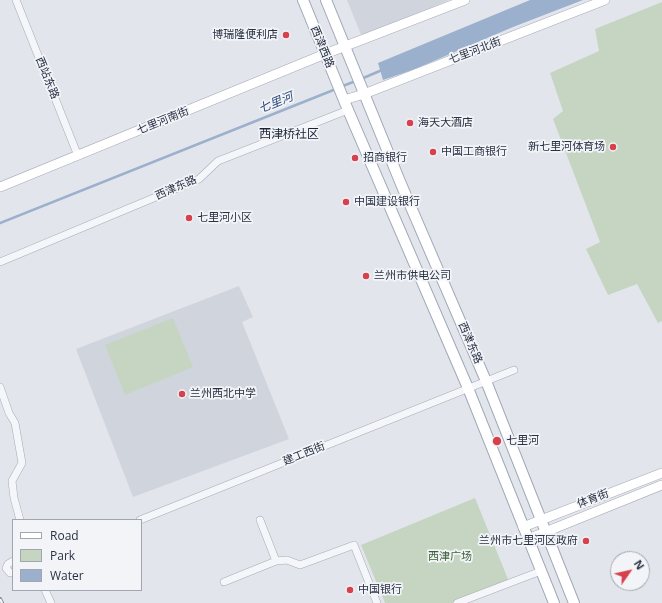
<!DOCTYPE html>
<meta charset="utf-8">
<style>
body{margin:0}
#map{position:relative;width:662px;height:603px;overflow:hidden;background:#e2e5eb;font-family:"Open Sans",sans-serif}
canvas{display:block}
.legend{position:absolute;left:12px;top:519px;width:130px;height:72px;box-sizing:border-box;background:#f2f4f8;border:1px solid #a2a6b0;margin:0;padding:5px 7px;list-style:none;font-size:12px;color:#293144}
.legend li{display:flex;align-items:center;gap:8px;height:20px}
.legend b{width:20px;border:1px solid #a2a6b0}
.north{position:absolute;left:610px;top:551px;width:40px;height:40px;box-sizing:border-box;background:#f2f4f8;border:1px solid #a2a6b0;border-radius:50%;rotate:56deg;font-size:11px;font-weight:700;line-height:16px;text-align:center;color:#293144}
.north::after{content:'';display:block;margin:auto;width:14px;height:18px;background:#d7404d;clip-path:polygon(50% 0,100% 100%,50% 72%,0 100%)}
</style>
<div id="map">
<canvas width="662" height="603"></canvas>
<ul class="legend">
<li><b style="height:5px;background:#fff"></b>Road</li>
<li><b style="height:11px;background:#c6d5c2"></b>Park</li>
<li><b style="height:11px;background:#9bb0cd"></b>Water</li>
</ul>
<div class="north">N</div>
</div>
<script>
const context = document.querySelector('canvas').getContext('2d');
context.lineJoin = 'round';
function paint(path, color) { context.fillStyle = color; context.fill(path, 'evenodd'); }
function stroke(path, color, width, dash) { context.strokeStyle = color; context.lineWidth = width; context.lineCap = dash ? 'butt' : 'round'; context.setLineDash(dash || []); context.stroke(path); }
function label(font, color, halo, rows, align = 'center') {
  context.font = font + ' "Open Sans","Noto Sans SC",sans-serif'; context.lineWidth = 3.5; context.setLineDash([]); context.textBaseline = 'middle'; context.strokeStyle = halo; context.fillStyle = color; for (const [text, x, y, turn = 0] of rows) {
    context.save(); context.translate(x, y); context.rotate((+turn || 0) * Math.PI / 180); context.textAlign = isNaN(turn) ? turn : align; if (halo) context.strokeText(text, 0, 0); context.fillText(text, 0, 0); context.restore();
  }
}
const built = new Path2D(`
 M347 0H449L362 37Z
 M239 286 253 317 242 322 289 439 133 497 76 349Z`);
const green = new Path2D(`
 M662 2V321L658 323 637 284 608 295 586 249 600 242 553 119 563 111 550 73 599 51 595 29Z
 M173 318 193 367 125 395 105 345Z
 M475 498 510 584 463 603H385L361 545Z`);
const water = new Path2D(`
 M530 0H583L513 27 415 69 383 80 378 63Z`);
const stream = new Path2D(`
 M361 79 382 70
 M340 87 356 81
 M0 223 336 89`);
const street = new Path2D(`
 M16 0 78 156
 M0 262 199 179 218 161 348 110
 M0 387 9 413 15 423 22 463 12 481 14 498 20 520
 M140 520 514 370
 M260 520 276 561
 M13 561 8 564 6 568 10 573 13 572
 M224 582 276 561 287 560 300 565 354 545 377 603
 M45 590 51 603
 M457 603 541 571`);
const secondary = new Path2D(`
 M344 100 364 94 605 0
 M0 187 325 54 465 0
 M523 527 662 473
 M528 539 662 485`);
const primary = new Path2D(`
 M303 0 348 110 468 388 554 603
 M326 0 401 184 486 381 574 603`);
const rail = new Path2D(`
 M0 599 2 603`);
const markers = [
 [286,35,4,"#d7404d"],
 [410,123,4,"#d7404d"],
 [613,147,4,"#d7404d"],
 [433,152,4,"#d7404d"],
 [355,158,4,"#d7404d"],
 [346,202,4,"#d7404d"],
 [189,218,4,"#d7404d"],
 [366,276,4,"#d7404d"],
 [182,394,4,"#d7404d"],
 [497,441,5,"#d7404d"],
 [586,541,4,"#d7404d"],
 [350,590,4,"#d7404d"]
];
const poiNames = [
 ["博瑞隆便利店",278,35,"right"],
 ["海天大酒店",418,123],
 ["新七里河体育场",605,147,"right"],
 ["中国工商银行",441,152],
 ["招商银行",363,158],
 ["中国建设银行",354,202],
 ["七里河小区",197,218],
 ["兰州市供电公司",374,276],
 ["兰州西北中学",190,394],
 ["七里河",506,441],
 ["兰州市七里河区政府",578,541,"right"],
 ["中国银行",358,590]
];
const streetNames = [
 ["西津西路",322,47,68],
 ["七里河北街",475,51,-21],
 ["西站东路",47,78,68],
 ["七里河南街",163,121,-22],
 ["西津东路",176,188,-24],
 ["西津东路",470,343,67],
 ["建工西街",304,454,-22],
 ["体育街",593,499,-21]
];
const parkNames = [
 ["西津广场",450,557]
];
const waterNames = [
 ["七里河",276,103,-22]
];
const neighbourhoodNames = [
 ["西津桥社区",289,135]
];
paint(built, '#d0d4dd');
paint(green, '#c6d5c2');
paint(water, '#9bb0cd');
stroke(stream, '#9bb0cd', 2.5);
stroke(street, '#a7abb6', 8);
stroke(secondary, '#a7abb6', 10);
stroke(primary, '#a0a8b8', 12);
stroke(street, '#f5f6f9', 7);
stroke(secondary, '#fff', 9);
stroke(primary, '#fff', 10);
stroke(rail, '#7a8396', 4);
stroke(rail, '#f2f4f8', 2.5, [8]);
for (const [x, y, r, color] of markers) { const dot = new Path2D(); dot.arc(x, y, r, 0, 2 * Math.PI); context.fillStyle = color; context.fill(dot); stroke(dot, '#f2f4f8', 1.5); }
label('11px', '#293144', '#f2f4f8', poiNames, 'left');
label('11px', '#293144', '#f2f4f8', streetNames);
label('11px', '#3a6135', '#f2f4f8', parkNames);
label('italic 12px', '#304c7b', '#f2f4f8', waterNames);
label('12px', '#1b2235', '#f2f4f8', neighbourhoodNames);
</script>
